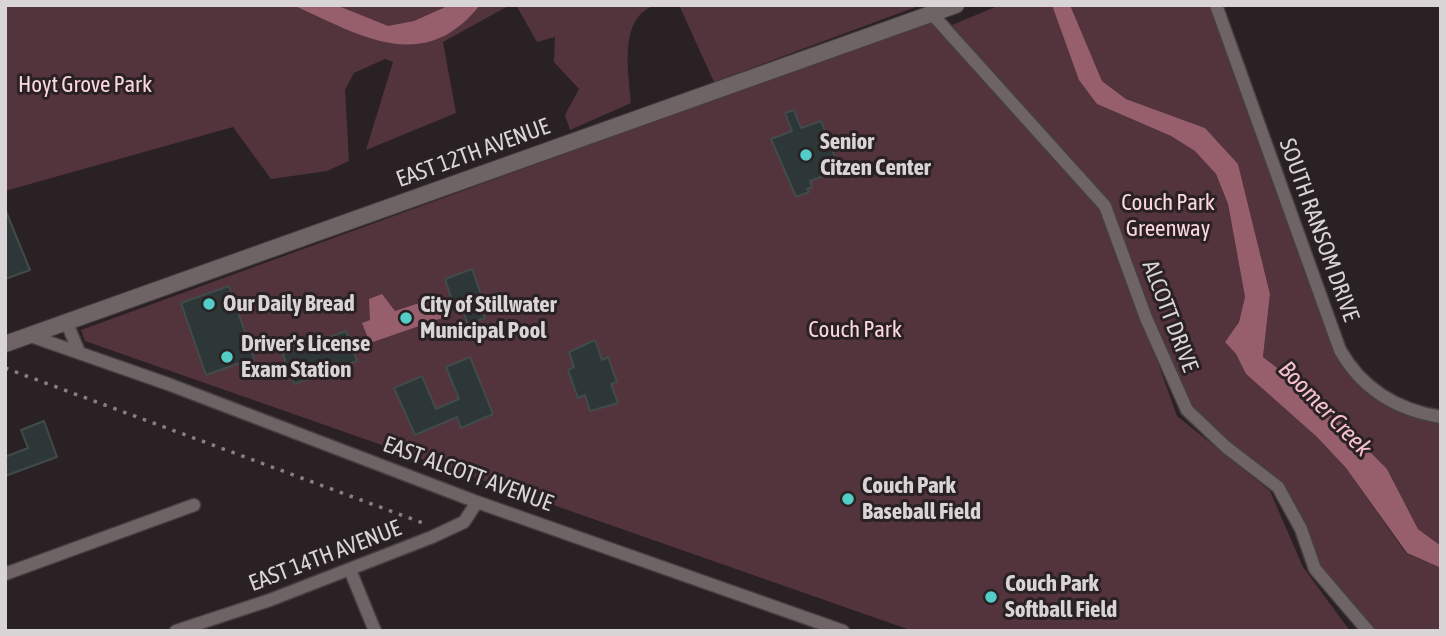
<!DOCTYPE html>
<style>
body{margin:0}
#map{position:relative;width:1446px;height:636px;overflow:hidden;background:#292123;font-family:"Asap Condensed",sans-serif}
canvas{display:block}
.frame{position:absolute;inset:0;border:7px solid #d9d4d5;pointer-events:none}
</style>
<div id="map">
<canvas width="1446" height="636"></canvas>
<div class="frame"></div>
</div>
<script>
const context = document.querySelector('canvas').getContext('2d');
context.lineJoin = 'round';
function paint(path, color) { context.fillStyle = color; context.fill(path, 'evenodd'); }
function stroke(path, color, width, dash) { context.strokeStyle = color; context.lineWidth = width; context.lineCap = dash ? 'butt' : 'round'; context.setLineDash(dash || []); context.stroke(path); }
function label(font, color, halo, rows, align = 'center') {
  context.font = font + ' "Asap Condensed",sans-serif'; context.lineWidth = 6; context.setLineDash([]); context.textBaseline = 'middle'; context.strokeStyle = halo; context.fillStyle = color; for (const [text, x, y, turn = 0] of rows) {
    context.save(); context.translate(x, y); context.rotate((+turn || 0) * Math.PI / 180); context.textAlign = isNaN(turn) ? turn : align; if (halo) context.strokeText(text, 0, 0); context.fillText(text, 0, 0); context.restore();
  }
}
const green = new Path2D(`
 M5 5H510L443 42 456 113 366 150 393 62 385 59 354 73 345 90 349 161 327 171 271 179 233 127 5 191Z
 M516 5H656C617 17 629 73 631 103L570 130 565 115 579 89 554 62 555 37 537 42Z
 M679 5H921L714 82Z
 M1000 5H1052L1097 104 1171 136 1196 151 1216 174 1228 204 1245 297 1239 322 1225 342 1236 354 1246 374 1317 437 1346 468 1406 553 1441 568V631H1370L1315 569 1278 487 1226 447 1176 390 1120 257 1177 416 1270 491 1303 567 1350 631H913L85 341 81 330 929 21 1097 200 1093 190 952 25Z
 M1070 5H1210L1344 347 1355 364 1393 401 1441 418V546L1418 529 1387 469 1320 401 1263 357 1270 294 1238 164 1205 128 1126 99 1102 81Z`);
const water = new Path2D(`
 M293 5H336L388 26 414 21 450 5H480C423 77 358 34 293 5Z
 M1052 5H1070L1102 81 1126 99 1205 128 1238 164 1270 294 1263 357 1320 401 1387 469 1418 529 1441 546V568L1407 553 1346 468 1317 437 1246 374 1236 354 1225 342 1239 322 1245 297 1228 204 1216 174 1195 151 1171 136 1097 104 1079 80Z
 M382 294 395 311 438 297 445 317 370 343 362 323 370 320 369 299Z`);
const building = new Path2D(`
 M794 110 801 128 821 121 840 170 810 181 812 187 807 189 809 192 796 197 771 139 792 131 785 113Z
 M5 209 30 270 5 279Z
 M472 269 482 297 478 298 485 318 468 324 460 304 454 306 445 279Z
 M229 286 254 358 206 375 181 303Z
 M346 331 357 361 294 384 283 354Z
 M595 340 602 360 608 357 617 382 611 384 618 403 590 411 585 395 578 398 568 370 574 367 569 352Z
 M470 357 493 414 461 428 457 417 415 435 394 388 422 376 436 409 459 399 446 367Z
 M44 421 57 457 5 476V457L28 448 21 430Z`);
const street = new Path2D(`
 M1216 5 1340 350C1362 389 1397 410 1441 417
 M932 14 1105 206 1146 318 1187 410 1226 447 1278 487 1301 529 1315 569 1368 631
 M66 321 79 352
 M28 335 168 384 477 502 843 631
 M350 570 375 631
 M5 574 194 505
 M176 631 270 600 432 537 464 522 477 502`);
const secondary = new Path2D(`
 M5 344 956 5`);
const rail = new Path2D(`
 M5 368 423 523`);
const markers = [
 [806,155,7,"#54cdc8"],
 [209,304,7,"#54cdc8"],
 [406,318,7,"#54cdc8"],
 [227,357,7,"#54cdc8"],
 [848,499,7,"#54cdc8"],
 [991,597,7,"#54cdc8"]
];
const parkNames = [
 ["Hoyt Grove Park",85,85],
 ["Couch Park",1168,203],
 ["Greenway",1168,229],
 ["Couch Park",855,330]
];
const poiNames = [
 ["Senior",820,142],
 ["Citzen Center",820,168],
 ["Our Daily Bread",223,304],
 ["City of Stillwater",420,305],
 ["Municipal Pool",420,331],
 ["Driver's License",241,344],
 ["Exam Station",241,370],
 ["Couch Park",862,486],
 ["Baseball Field",862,512],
 ["Couch Park",1005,584],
 ["Softball Field",1005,610]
];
const streetNames = [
 ["EAST 12TH AVENUE",473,153,-20],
 ["SOUTH RANSOM DRIVE",1319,230,70],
 ["ALCOTT DRIVE",1170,316,69],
 ["EAST ALCOTT AVENUE",468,474,20],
 ["EAST 14TH AVENUE",325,556,-21]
];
const waterNames = [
 ["Boomer Creek",1325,409,46]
];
paint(green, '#54343c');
paint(water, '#975f6c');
paint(building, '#2e3737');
stroke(building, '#414b4a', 2);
stroke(street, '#463f40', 15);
stroke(secondary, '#463f40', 18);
stroke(street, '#6e6466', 12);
stroke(secondary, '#6e6466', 16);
stroke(rail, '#868081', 3.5, [3.5, 7]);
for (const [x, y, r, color] of markers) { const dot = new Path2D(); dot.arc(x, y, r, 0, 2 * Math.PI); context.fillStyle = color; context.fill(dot); stroke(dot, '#292123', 2.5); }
label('23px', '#fcd7de', '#292123', parkNames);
label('bold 23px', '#d9d4d5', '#292123', poiNames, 'left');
label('23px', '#d9d4d5', '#292123', streetNames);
label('italic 24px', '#f7c1cc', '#292123', waterNames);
</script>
